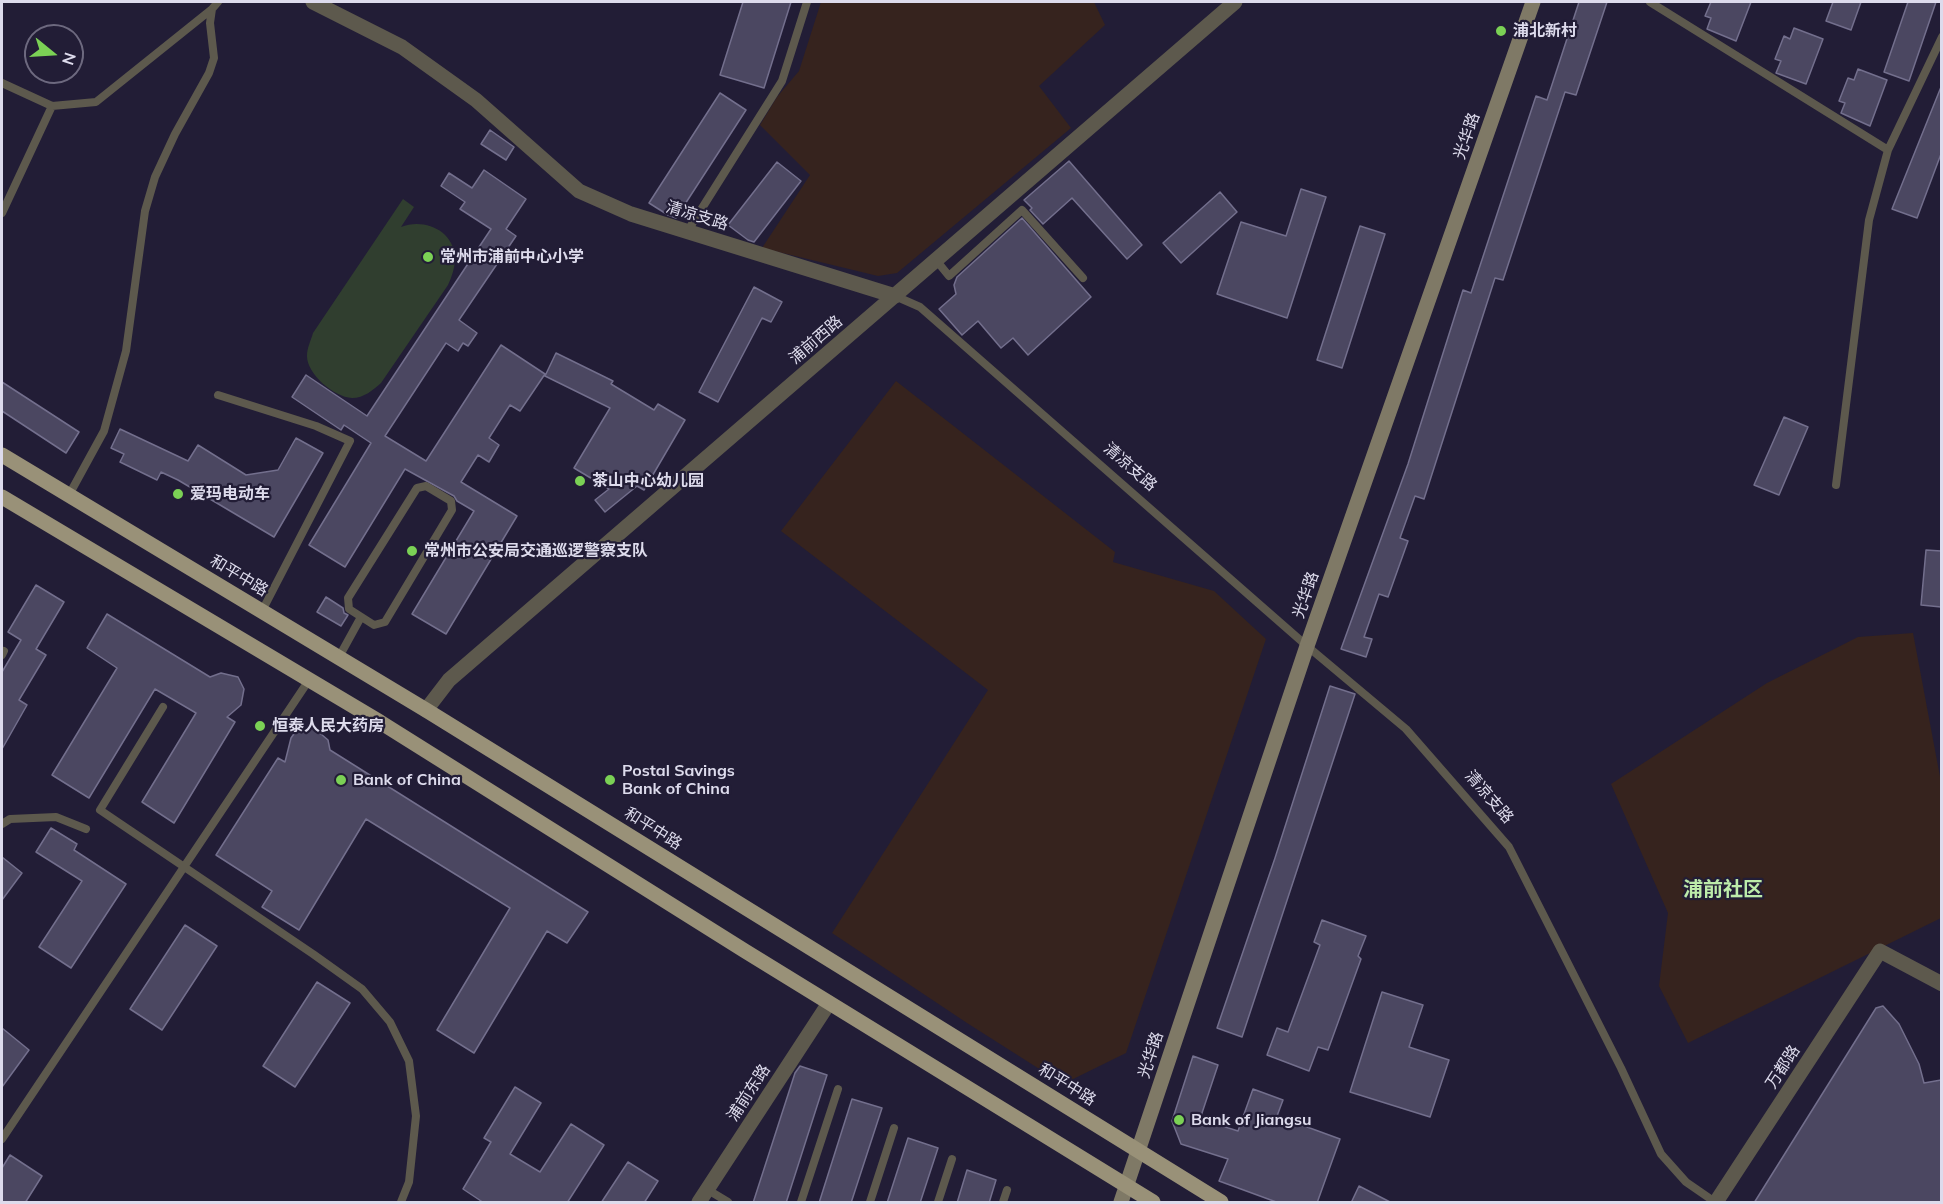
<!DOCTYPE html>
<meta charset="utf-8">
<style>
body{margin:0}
#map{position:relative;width:1943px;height:1204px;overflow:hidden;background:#221d36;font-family:Mulish,sans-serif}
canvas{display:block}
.frame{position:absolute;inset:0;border:3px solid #dddbec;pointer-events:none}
.north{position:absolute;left:24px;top:24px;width:60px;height:60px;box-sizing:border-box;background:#221d36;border:2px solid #6d697f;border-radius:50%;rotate:108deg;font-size:16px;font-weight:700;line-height:24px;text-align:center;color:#dddbec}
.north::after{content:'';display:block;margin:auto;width:21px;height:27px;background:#7bd155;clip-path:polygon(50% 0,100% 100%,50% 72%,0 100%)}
</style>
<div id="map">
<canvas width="1943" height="1204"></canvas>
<div class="frame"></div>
<div class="north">N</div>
</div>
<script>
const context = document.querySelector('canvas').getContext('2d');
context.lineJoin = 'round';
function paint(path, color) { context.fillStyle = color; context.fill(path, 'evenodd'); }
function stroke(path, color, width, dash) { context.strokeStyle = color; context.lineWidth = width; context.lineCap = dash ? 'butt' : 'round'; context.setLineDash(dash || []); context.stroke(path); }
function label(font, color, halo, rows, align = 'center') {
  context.font = font + ' Mulish,"Noto Sans SC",sans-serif'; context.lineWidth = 4.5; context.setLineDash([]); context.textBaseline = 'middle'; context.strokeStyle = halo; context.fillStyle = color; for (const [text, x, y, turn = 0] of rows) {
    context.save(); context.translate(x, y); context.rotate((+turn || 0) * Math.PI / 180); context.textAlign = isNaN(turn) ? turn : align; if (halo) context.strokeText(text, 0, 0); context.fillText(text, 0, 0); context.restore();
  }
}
const industrial = new Path2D(`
 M821 2H1094L1105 25 1039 86 1071 128 897 273 878 276 762 248 810 175 760 125 777 97 799 71Z
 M896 381 1115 552 1113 562 1214 591 1266 639 1126 1053 1063 1084 967 1023 832 933 988 690 781 531Z
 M1913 633 1941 782V918L1688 1043 1659 986 1668 913 1611 784 1767 683 1858 637Z`);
const green = new Path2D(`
 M403 199 414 207 401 227C424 218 453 230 455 257 455 268 452 276 448 285L381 383C373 390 364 398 352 398 334 397 307 374 307 356 307 348 311 340 313 333Z`);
const building = new Path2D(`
 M743 2H791L764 88 720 75Z
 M1579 2H1607L1576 95 1565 92 1503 280 1495 278 1424 499 1415 496 1400 538 1408 541 1388 597 1379 594 1364 637 1372 639 1366 657 1341 649 1408 464 1463 290 1471 293 1536 96 1547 100Z
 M1711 2H1751L1736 41 1707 29 1711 18 1705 16Z
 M1833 2H1861L1851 30 1826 21Z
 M1908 2H1936L1909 81 1884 72Z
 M1794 28 1823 39 1806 84 1776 73 1781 61 1775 59 1784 36 1790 39Z
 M1858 69 1887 80 1870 126 1841 113 1845 103 1839 101 1848 78 1854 80Z
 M1941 87V154L1917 218 1892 209Z
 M720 93 746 110 676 218 668 215 649 203Z
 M490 130 514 147 506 160 481 144Z
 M1069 161 1142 245 1127 259 1072 198 1043 224 1030 210 1032 208 1024 200Z
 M777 162 801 181 754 242 748 240 728 225Z
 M484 170 526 199 506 229 516 236 459 320 477 333 468 346 463 343 458 351 446 343 385 436 426 461 501 345 545 374 520 411 510 405 489 438 499 445 489 462 478 455 461 482 517 516 446 634 412 614 474 511 457 501 454 496 405 469 345 567 309 545 371 443 344 425 341 430 292 397 306 375 367 416 491 229 460 209 465 202 441 186 449 173 472 188Z
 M1301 189 1326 197 1287 318 1217 294 1241 222 1286 236Z
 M1220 192 1237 212 1181 263 1163 243Z
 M1022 218 1091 297 1028 355 1013 338 1001 348 978 321 962 335 939 309 956 294 954 285 957 277Z
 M1360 226 1385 234 1342 368 1317 360Z
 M754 287 782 302 771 322 762 318 718 402 699 392Z
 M556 353 613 381 611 384 654 410 658 404 685 420 644 490 637 486 605 512 595 500 609 489 574 468 610 408 545 376Z
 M2 382 79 432 66 453 2 411Z
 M1784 417 1808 427 1779 495 1754 485Z
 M120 429 188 461 198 445 246 475 278 470 296 438 323 453 274 537 178 480 161 472 157 480 120 462 124 454 111 448Z
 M1926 550 1941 551V607L1921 605Z
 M36 585 64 602 36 649 46 655 19 700 27 705 2 749V672L21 640 8 632Z
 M326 597 343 608 344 613 348 615 341 626 317 612Z
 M107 614 210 677 221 673 238 677 244 689 241 705 227 717 235 722 174 823 142 802 196 713 155 689 89 798 52 775 117 668 87 648Z
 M1330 686 1355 694 1242 1037 1217 1028 1275 858Z
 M304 728 313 729 321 734 328 740 330 750 588 912 567 943 547 931 474 1053 437 1030 510 908 366 819 299 930 262 907 272 891 216 855 278 758 285 762 291 738 296 731Z
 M51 828 77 844 74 850 126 884 71 968 39 947 82 881 36 852Z
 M2 857 22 873 2 900Z
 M1322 920 1366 936 1358 956 1361 959 1328 1050 1318 1047 1309 1071 1267 1055 1277 1028 1288 1032 1320 945 1314 942Z
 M185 925 217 946 162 1030 130 1009Z
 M317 982 350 1003 295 1087 263 1066Z
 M1382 992 1423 1005 1409 1047 1449 1060 1430 1117 1350 1092Z
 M1883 1006 1899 1024 1919 1064 1924 1083 1941 1080V1203H1754L1876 1008Z
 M2 1028 29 1050 2 1087Z
 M1193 1056 1218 1065 1200 1119 1238 1131 1253 1089 1283 1100 1277 1116 1340 1139 1317 1203H1279L1219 1181 1228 1159 1181 1144 1172 1121Z
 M800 1066 827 1075 786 1203H753L795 1073Z
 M515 1087 541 1103 510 1154 540 1172 571 1124 604 1145 567 1203H484L463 1189 491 1142 484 1138Z
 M852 1099 882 1108 851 1203H819Z
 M908 1138 938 1148 920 1203H887Z
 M10 1155 42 1176 25 1203H2V1168Z
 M628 1162 658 1181 644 1203H601Z
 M967 1170 996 1180 989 1203H957Z
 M1359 1186 1392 1203H1351Z`);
const service = new Path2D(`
 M1650 2 1888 150
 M2 83 52 106 96 102 212 9
 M2 213 52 106
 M687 232 782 81 807 2
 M936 260 949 276 1022 210 1083 278
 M895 296 920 307 1307 646 1406 729 1509 847 1621 1068 1661 1154 1686 1182 1715 1202
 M218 395 316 426 350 441 262 611
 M1836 485 1869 220 1888 150 1942 37
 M426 486 451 501 452 510 385 622 374 625 349 609 348 598 417 488Z
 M69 495 104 431 126 351 145 211 155 177 175 134 209 73 214 58 210 23 212 9 218 2
 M2 655 4 651
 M339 657 361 617
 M163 707 100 810 313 954 362 989 390 1022 409 1061 416 1116 409 1182 401 1202
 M2 824 10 819 56 817 86 829
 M2 1139 309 680
 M708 1190 728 1202
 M801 1202 838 1089
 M870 1202 894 1128
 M938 1202 952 1159
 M1003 1202 1007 1190`);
const minor = new Path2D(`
 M313 2 402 47 476 100 579 191 631 214 895 296
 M426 710 449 680 1235 2
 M699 1202 829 1003
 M1716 1202 1880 951 1942 984`);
const secondary = new Path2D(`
 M1121 1202 1307 646 1533 2`);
const primary = new Path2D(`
 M2 455 426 710 1221 1202
 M2 497 380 722 745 951 1153 1202`);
const markers = [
 [1501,31,6,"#7bd155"],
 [428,257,6,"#7bd155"],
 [580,481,6,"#7bd155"],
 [178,494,6,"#7bd155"],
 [412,551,6,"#7bd155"],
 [260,726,6,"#7bd155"],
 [341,780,6,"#7bd155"],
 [610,780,6,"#7bd155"],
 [1179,1120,6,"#7bd155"]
];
const poiNames = [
 ["浦北新村",1513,31],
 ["常州市浦前中心小学",440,257],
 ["茶山中心幼儿园",592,481],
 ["爱玛电动车",190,494],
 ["常州市公安局交通巡逻警察支队",424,551],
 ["恒泰人民大药房",272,726],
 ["Postal Savings",622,771],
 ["Bank of China",622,789],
 ["Bank of China",353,780],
 ["Bank of Jiangsu",1191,1120]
];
const streetNames = [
 ["光华路",1467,136,-71],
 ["清凉支路",697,216,17],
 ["浦前西路",816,340,-41],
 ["清凉支路",1130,467,41],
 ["和平中路",239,576,31],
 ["光华路",1306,595,-71],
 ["清凉支路",1489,797,49],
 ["和平中路",653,829,32],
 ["光华路",1151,1055,-72],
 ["万都路",1783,1067,-57],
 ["和平中路",1067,1085,32],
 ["浦前东路",749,1093,-57]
];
const quarterNames = [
 ["浦前社区",1723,890]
];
paint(industrial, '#36231e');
paint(green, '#303e2f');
paint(building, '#4b4761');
stroke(building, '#736f8d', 1.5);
stroke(service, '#5d594d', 8);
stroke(minor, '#5d594d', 15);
stroke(secondary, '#7f7966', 15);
stroke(primary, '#999178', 15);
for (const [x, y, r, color] of markers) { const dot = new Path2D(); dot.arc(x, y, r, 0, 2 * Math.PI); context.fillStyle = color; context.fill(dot); stroke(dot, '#221d36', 2); }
label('bold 16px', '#dddbec', '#221d36', poiNames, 'left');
label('16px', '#dddbec', '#221d36', streetNames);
label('bold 20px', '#bcebaa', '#221d36', quarterNames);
</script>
